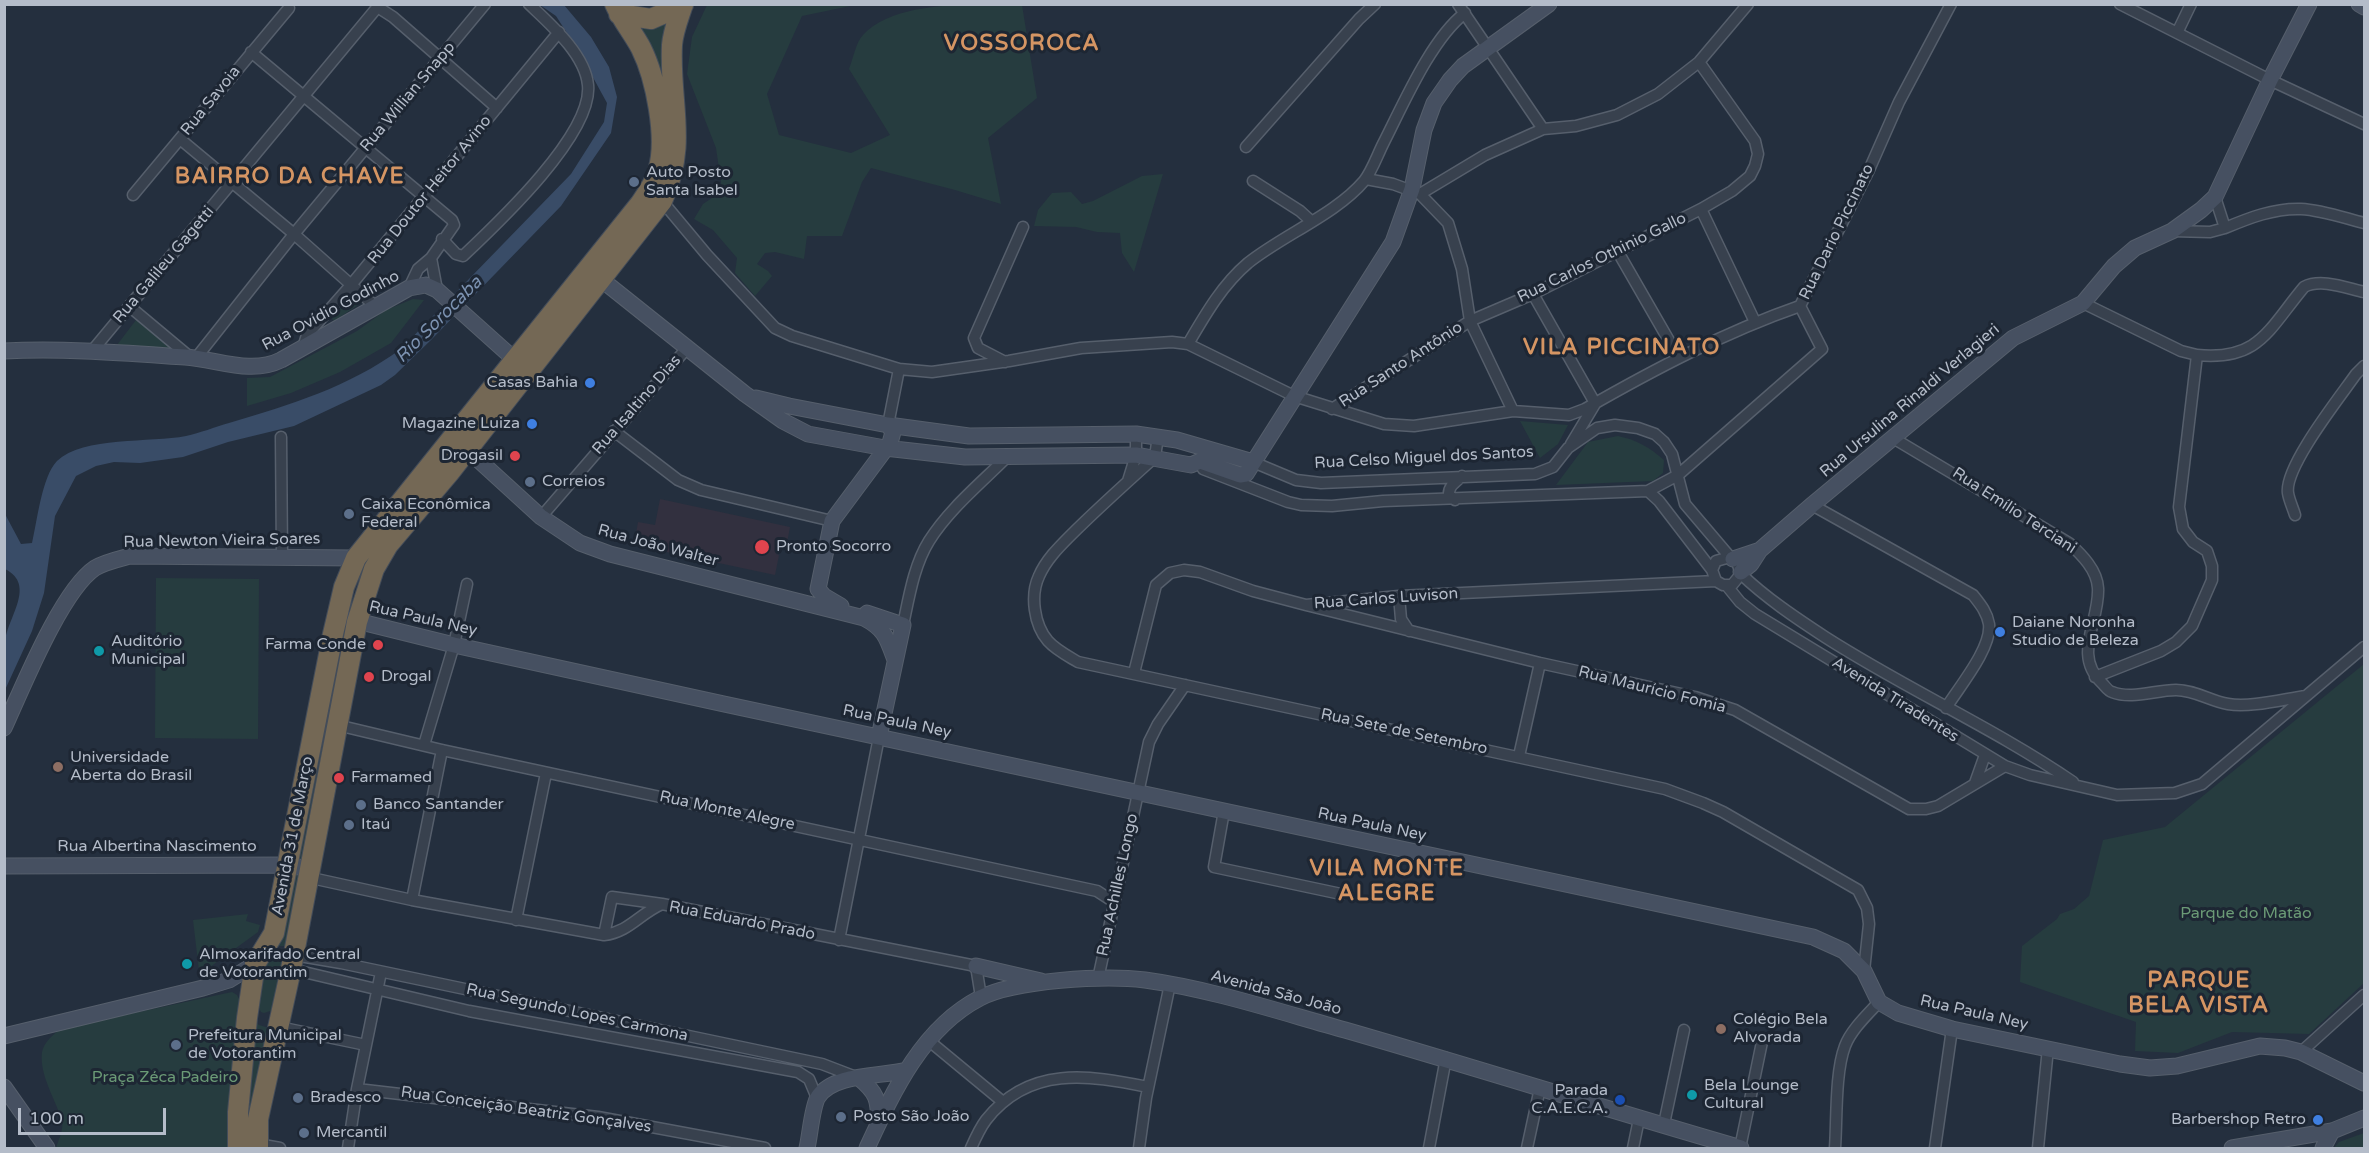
<!DOCTYPE html>
<meta charset="utf-8">
<style>
body{margin:0}
#map{position:relative;width:2369px;height:1153px;overflow:hidden;background:#242f3e;font-family:"Varela Round",sans-serif}
canvas{display:block}
.frame{position:absolute;inset:0;border:6px solid #b4bcc9;pointer-events:none}
.scale{position:absolute;left:18px;top:1108px;width:148px;height:27px;box-sizing:border-box;border:3px solid #b4bcc9;border-top:0;padding-left:8px;font-size:18px;line-height:21px;white-space:nowrap;color:#b4bcc9;-webkit-text-stroke:4px #1d2633;paint-order:stroke}
</style>
<div id="map">
<canvas width="2369" height="1153"></canvas>
<div class="frame"></div>
<div class="scale">100 m</div>
</div>
<script>
const context = document.querySelector('canvas').getContext('2d');
context.lineJoin = 'round';
function paint(path, color) { context.fillStyle = color; context.fill(path, 'evenodd'); }
function stroke(path, color, width, dash) { context.strokeStyle = color; context.lineWidth = width; context.lineCap = dash ? 'butt' : 'round'; context.setLineDash(dash || []); context.stroke(path); }
function label(font, color, halo, rows, align = 'center') {
  context.font = font + ' "Varela Round",sans-serif'; context.lineWidth = 6; context.setLineDash([]); context.textBaseline = 'middle'; context.strokeStyle = halo; context.fillStyle = color; for (const [text, x, y, turn = 0] of rows) {
    context.save(); context.translate(x, y); context.rotate((+turn || 0) * Math.PI / 180); context.textAlign = isNaN(turn) ? turn : align; if (halo) context.strokeText(text, 0, 0); context.fillText(text, 0, 0); context.restore();
  }
}
const medical = new Path2D(`
 M660 499 790 527 786 548 778 546 776 554 779 555 775 575 634 545 638 522 655 525Z`);
const green = new Path2D(`
 M707 5H855L802 16 767 94 779 135 851 153 890 135 849 69C853 59 856 42 863 35 895 0 977 4 1022 5L1037 98 988 138 1001 204 955 190 871 168 862 182 842 236H807L804 259 775 252 765 253 757 264 768 271 772 276 755 296 735 273 737 258 713 230 694 219 703 204 718 194 721 182 716 148 687 74 692 37Z
 M669 20 674 129 666 161 633 21Z
 M1163 174 1134 272 1122 253 1120 233 1097 232 1076 227 1034 226 1038 210 1052 193 1071 192 1082 204 1093 201 1142 176Z
 M352 290 364 301 334 321 332 319Z
 M413 299 424 300 391 343 340 372 291 393 247 406V378L270 377 357 331 386 310Z
 M136 320H139L175 349 117 345Z
 M1520 421 1568 425 1558 444 1540 458Z
 M1618 436C1637 440 1649 447 1664 460L1663 473 1653 481 1556 485 1588 442Z
 M156 578 259 579 258 739 155 738Z
 M340 645H343L302 865 295 863Z
 M2364 664V983L2309 1034 2232 1032 2178 1053 2135 1051 2136 1022 2020 982 2022 946 2057 919 2060 914 2074 909 2089 896 2103 840 2165 827Z
 M294 870 301 871 287 946H272Z
 M248 914 246 921 260 925 258 932 206 970 199 971 193 920Z
 M277 960 284 961 273 1010 264 1013 261 1012C256 1003 260 970 268 963 271 961 273 961 277 960Z
 M232 992 237 995 240 1001 233 1148H56C58 1141 64 1129 62 1121 56 1100 39 1075 42 1052 44 1042 53 1035 60 1029Z
 M251 1018 259 1025 272 1029 254 1148H243Z
 M2364 1133V1148H2334L2339 1142Z`);
const water = new Path2D(`
 M540 5H564L591 37 609 67 617 97 611 133 561 206 431 340 395 375 381 385 294 426 228 442 183 457 140 463 114 462 96 466 76 476 55 516 44 593 32 631 5 690C5 674 3 657 5 642 7 618 37 585 5 569V514L21 544 32 543C37 522 42 476 57 461 83 436 151 443 186 436 200 433 215 427 229 423 292 404 347 388 401 349L571 174 604 122 607 103 578 50 556 16Z`);
const street = new Path2D(`
 M1458 4 1543 129
 M2120 4 2270 80 2364 124
 M379 8 393 17 497 108
 M2177 33 2191 4
 M251 52 452 220 454 225 431 258 418 269 409 288
 M180 139 294 234 375 306
 M1246 147 1359 19 1375 4
 M1366 179 1393 184 1420 194 1448 223 1462 269 1470 321 1513 411
 M1253 181 1300 211 1311 221
 M1420 194 1485 155 1543 129 1576 126 1617 115 1658 94 1699 62 1748 4
 M133 195 289 8
 M662 201 707 255 775 328 792 336 899 369 932 372 1009 361 1081 348 1172 342 1188 344C1205 315 1222 285 1248 263 1283 235 1336 214 1364 181 1372 171 1377 156 1383 144 1403 105 1431 39 1465 13
 M1701 209 1755 322
 M2225 228C2249 218 2274 208 2301 209 2322 210 2344 218 2364 223
 M2172 231 2210 232 2225 228 2215 197
 M442 239 456 254 463 256C498 223 593 134 588 85 585 54 550 24 529 4
 M1618 252 1679 358
 M431 258 437 290
 M1533 294 1595 403
 M2083 303 2181 351 2197 355
 M129 306 190 357
 M1188 344 1294 396 1384 424 1414 426 1513 411 1569 415 1585 409C1653 370 1725 332 1800 306L1869 170 1899 102 1951 4
 M303 348 307 335 351 285 559 32
 M92 351 380 4
 M196 358 294 234 485 4
 M1005 362 978 348 974 338 1023 227
 M1332 409 1470 321 1533 294 1701 209 1732 191 1750 176 1755 166 1758 154 1755 141 1699 62
 M888 425 899 369
 M614 431 678 480 701 490 832 521
 M1158 436 1155 457C1126 483 1097 509 1070 536 1058 548 1046 560 1039 576 1030 595 1034 625 1048 641 1056 650 1068 656 1078 662L1665 789 1703 803 1723 812 1858 890 1867 908 1869 924 1864 971
 M281 437 282 557
 M1893 438 2069 543C2082 555 2097 570 2098 588 2100 621 2072 655 2102 683 2105 686 2108 691 2112 692 2132 700 2155 690 2176 690 2195 690 2210 701 2228 704 2250 708 2284 699 2306 696
 M1571 444 1595 404
 M1253 462 1296 480 1321 483 1535 474 1553 467 1568 448 1597 428 1615 425 1638 428 1655 434 1664 442 1672 454 1685 504 1730 557
 M1203 469 1288 502 1301 505 1332 506 1383 501 1648 491 1678 475 1822 349 1800 306
 M1128 481 1136 455V434
 M1648 491 1659 501 1712 570 1716 581 1723 585H1732L1741 574 1737 562 1730 557 1716 561 1712 570
 M1455 500 1449 495C1448 486 1456 482 1462 476
 M1812 505 1973 595C1980 604 1987 612 1989 624 1992 648 1959 687 1946 708
 M2295 515C2293 508 2289 500 2288 493 2284 467 2340 397 2356 374L2364 366
 M541 517 687 348
 M1741 574C1766 598 1796 618 1825 637 1906 689 1994 728 2073 782
 M1727 586 1740 602 1755 614 2005 766 2030 775 2117 795 2175 793 2202 784 2364 647
 M1399 596 1401 619 1409 631
 M1306 605 1540 663 1695 697 1735 710 1909 809H1926L1938 806 2005 766
 M903 625C909 597 914 565 929 541 949 509 981 483 1007 457
 M1134 673 1156 585 1170 573 1184 570 1200 572 1253 591 1306 605 1399 596 1716 581
 M2095 677 2161 651 2176 642 2192 626 2212 580V566L2207 551 2193 542 2183 529 2179 507 2197 355C2259 361 2268 330 2304 287 2321 278 2346 288 2364 292
 M337 725 442 750 1097 891 1114 902
 M424 745 454 645 467 584
 M1519 756 1540 663
 M1975 783 1985 755
 M1224 811 1214 867 1341 894
 M307 877 412 900 604 935C629 932 639 914 662 904L976 966 981 997
 M412 900 442 750
 M516 920 546 773
 M604 935 612 897 662 904
 M839 940 879 737
 M294 955 341 963 822 1064 856 1077
 M291 969 469 1011 798 1072 809 1079 817 1098
 M1098 979 1149 742 1158 724 1185 685
 M279 1027 366 1045
 M928 1040 1003 1102
 M2301 1052 2364 995
 M357 1089 598 1117 765 1148
 M1664 1124 1684 1030
 M258 1144 280 1148
 M348 1148 357 1089 381 972
 M971 1148C975 1139 980 1128 986 1120 1029 1065 1089 1075 1148 1087
 M1139 1148 1146 1098 1170 984
 M1429 1148 1446 1058
 M1527 1148 1540 1088
 M1633 1148 1639 1119
 M1740 1148 1762 1042
 M1835 1148C1837 1120 1835 1072 1845 1046 1851 1030 1867 1015 1879 1002
 M1935 1148 1952 1029
 M2038 1148 2048 1048`);
const secondary = new Path2D(`
 M2359 4 2364 7
 M592 272 745 394 783 421 808 434 885 448 965 457 1136 455 1191 465 1200 461 1240 475 1246 474 1393 242 1412 189 1424 130 1434 103 1450 80 1463 66 1549 4
 M4 351C65 348 125 353 185 357 217 359 251 375 281 360L409 288 426 285 437 290 514 359
 M756 398 789 406 888 425 969 436 1136 434 1177 440 1253 462
 M461 444 541 517 580 543 610 554 864 618C885 629 887 638 895 660
 M1733 559 1760 550
 M1741 572 1751 564 1760 550 1812 505 2013 338 2083 303 2114 266 2135 248 2172 231 2201 210 2215 197 2270 80 2309 4
 M818 589 824 596 841 606
 M818 589 832 521 890 443 893 432 888 425
 M867 613 903 625 879 737
 M349 619 454 645 724 704 1813 937 1844 951 1864 971 1879 1002 1898 1013 1952 1029 2120 1064 2150 1068 2177 1066 2260 1046 2285 1048 2301 1052 2364 1083
 M4 728C22 689 61 591 95 568 105 562 119 559 130 556L356 558
 M4 866 288 865 309 869
 M976 966 1041 981
 M4 1036 203 988 229 980 255 964
 M859 1078C877 1093 878 1099 879 1121
 M4 1087 47 1148
 M807 1148C810 1136 812 1107 818 1097 834 1073 881 1077 907 1070
 M867 1148C893 1092 922 1028 980 998 1015 980 1105 975 1145 980 1211 989 1280 1012 1345 1030 1477 1068 1609 1110 1741 1148
 M2232 1148 2332 1131 2364 1118
 M2323 1148 2332 1131`);
const highway = new Path2D(`
 M619 14 651 19 683 5
 M238 1148V1112L247 1018 255 964 274 933 333 634 344 587 356 558 640 204C647 194 655 183 658 171 668 139 656 78 641 48 633 33 622 20 615 4
 M258 1148V1119L291 969 357 622 374 569 388 545 449 473 662 201C688 144 669 102 672 45 673 31 679 17 683 4`);
const markers = [
 [634,182,6,"#5c6f8a"],
 [590,383,6,"#3f7fe0"],
 [532,424,6,"#3f7fe0"],
 [515,456,6,"#e0444e"],
 [530,482,6,"#5c6f8a"],
 [349,514,6,"#5c6f8a"],
 [762,547,8,"#e0444e"],
 [2000,632,6,"#3f7fe0"],
 [378,645,6,"#e0444e"],
 [99,651,6,"#0f9aa8"],
 [369,677,6,"#e0444e"],
 [58,767,6,"#8d6e63"],
 [339,778,6,"#e0444e"],
 [361,805,6,"#5c6f8a"],
 [349,825,6,"#5c6f8a"],
 [187,964,6,"#0f9aa8"],
 [1721,1029,6,"#8d6e63"],
 [176,1045,6,"#5c6f8a"],
 [1692,1095,6,"#0f9aa8"],
 [298,1098,6,"#5c6f8a"],
 [1620,1100,6,"#1a4fb4"],
 [841,1117,6,"#5c6f8a"],
 [2318,1120,6,"#3f7fe0"],
 [304,1133,6,"#5c6f8a"]
];
const streetNames = [
 ["Rua Willian Snapp",408,97,-50],
 ["Rua Savoia",211,101,-51],
 ["Rua Doutor Heitor Avino",430,190,-51],
 ["Rua Dario Piccinato",1837,232,-64],
 ["Rua Carlos Othinio Gallo",1602,258,-26],
 ["Rua Galileu Gagetti",164,265,-50],
 ["Rua Ovídio Godinho",331,311,-28],
 ["Rua Santo Antônio",1401,365,-33],
 ["Rua Ursulina Rinaldi Verlagieri",1910,401,-40],
 ["Rua Isaltino Dias",637,405,-49],
 ["Rua Celso Miguel dos Santos",1424,458,-3],
 ["Rua Emílio Terciani",2014,511,33],
 ["Rua Newton Vieira Soares",222,541,-1],
 ["Rua João Walter",658,546,15],
 ["Rua Carlos Luvison",1386,599,-4],
 ["Rua Paula Ney",423,619,13],
 ["Rua Maurício Fomia",1652,690,14],
 ["Avenida Tiradentes",1895,700,32],
 ["Rua Paula Ney",897,722,12],
 ["Rua Sete de Setembro",1404,732,12],
 ["Rua Monte Alegre",727,811,12],
 ["Rua Paula Ney",1372,825,12],
 ["Avenida 31 de Março",293,836,-79],
 ["Rua Albertina Nascimento",157,847],
 ["Rua Achilles Longo",1118,885,-78],
 ["Rua Eduardo Prado",742,921,11],
 ["Avenida São João",1276,993,15],
 ["Rua Segundo Lopes Carmona",577,1013,12],
 ["Rua Paula Ney",1974,1013,13],
 ["Rua Conceição Beatriz Gonçalves",526,1110,8]
];
const poiNames = [
 ["Auto Posto",646,173],
 ["Santa Isabel",646,191],
 ["Casas Bahia",578,383,"right"],
 ["Magazine Luiza",520,424,"right"],
 ["Drogasil",503,456,"right"],
 ["Correios",542,482],
 ["Caixa Econômica",361,505],
 ["Federal",361,523],
 ["Pronto Socorro",776,547],
 ["Daiane Noronha",2012,623],
 ["Studio de Beleza",2012,641],
 ["Auditório",111,642],
 ["Municipal",111,660],
 ["Farma Conde",366,645,"right"],
 ["Drogal",381,677],
 ["Universidade",70,758],
 ["Aberta do Brasil",70,776],
 ["Farmamed",351,778],
 ["Banco Santander",373,805],
 ["Itaú",361,825],
 ["Almoxarifado Central",199,955],
 ["de Votorantim",199,973],
 ["Colégio Bela",1733,1020],
 ["Alvorada",1733,1038],
 ["Prefeitura Municipal",188,1036],
 ["de Votorantim",188,1054],
 ["Bela Lounge",1704,1086],
 ["Cultural",1704,1104],
 ["Parada",1608,1091,"right"],
 ["C.A.E.C.A.",1608,1109,"right"],
 ["Bradesco",310,1098],
 ["Posto São João",853,1117],
 ["Barbershop Retro",2306,1120,"right"],
 ["Mercantil",316,1133]
];
const parkNames = [
 ["Parque do Matão",2246,914],
 ["Praça Zéca Padeiro",165,1078]
];
const waterNames = [
 ["Rio Sorocaba",439,320,-45]
];
const districtNames = [
 ["VOSSOROCA",1022,44],
 ["BAIRRO DA CHAVE",290,177],
 ["VILA PICCINATO",1622,348],
 ["VILA MONTE",1387,869],
 ["ALEGRE",1387,894],
 ["PARQUE",2199,981],
 ["BELA VISTA",2199,1006]
];
paint(medical, '#32303f');
paint(green, '#263c3f');
paint(water, '#394c67');
stroke(street, '#565f6c', 13);
stroke(secondary, '#565f6c', 17);
stroke(highway, '#434c59', 22);
stroke(street, '#38414e', 10);
stroke(secondary, '#465061', 15);
stroke(highway, '#746855', 20);
for (const [x, y, r, color] of markers) { const dot = new Path2D(); dot.arc(x, y, r, 0, 2 * Math.PI); context.fillStyle = color; context.fill(dot); stroke(dot, '#1d2633', 2); }
label('16px', '#b4bcc9', '#1d2633', streetNames);
label('16px', '#b4bcc9', '#1d2633', poiNames, 'left');
label('16px', '#6b9a76', '#1d2633', parkNames);
label('italic 18px', '#7c92b1', '#1d2633', waterNames);
context.letterSpacing = '1.5px';
label('bold 22px', '#d59563', '#1d2633', districtNames);
context.letterSpacing = '0px';
</script>
